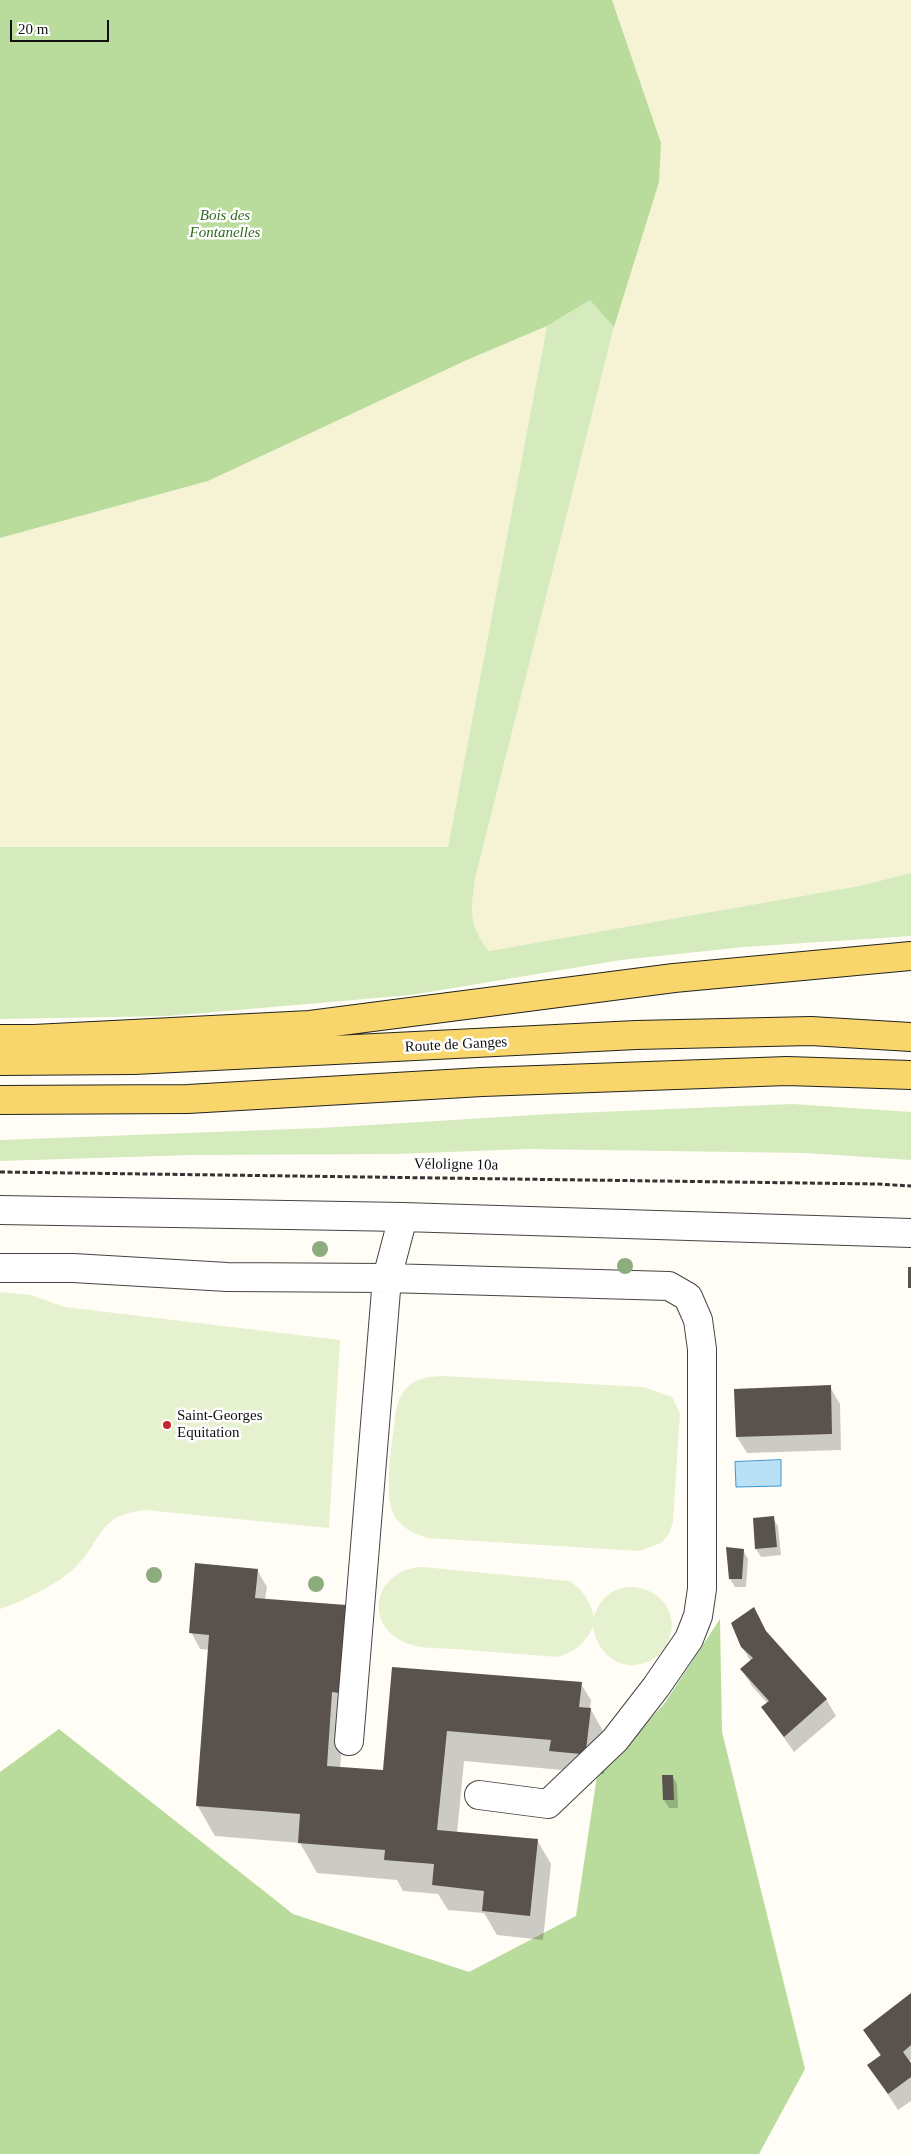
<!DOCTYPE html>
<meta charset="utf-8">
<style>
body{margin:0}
#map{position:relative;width:911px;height:2154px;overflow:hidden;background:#fffdf5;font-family:Georgia,serif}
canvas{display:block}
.scale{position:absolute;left:10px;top:20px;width:99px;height:22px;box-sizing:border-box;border:2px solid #111;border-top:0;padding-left:6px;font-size:15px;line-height:18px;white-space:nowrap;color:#111;-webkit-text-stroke:4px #fff;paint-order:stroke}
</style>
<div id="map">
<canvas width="911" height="2154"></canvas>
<div class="scale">20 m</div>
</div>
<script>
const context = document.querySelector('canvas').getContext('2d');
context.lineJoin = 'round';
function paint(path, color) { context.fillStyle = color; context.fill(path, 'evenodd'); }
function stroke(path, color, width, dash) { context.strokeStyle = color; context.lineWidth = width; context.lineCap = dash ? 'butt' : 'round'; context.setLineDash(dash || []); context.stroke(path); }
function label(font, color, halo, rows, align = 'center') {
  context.font = font + ' Georgia,serif'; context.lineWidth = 5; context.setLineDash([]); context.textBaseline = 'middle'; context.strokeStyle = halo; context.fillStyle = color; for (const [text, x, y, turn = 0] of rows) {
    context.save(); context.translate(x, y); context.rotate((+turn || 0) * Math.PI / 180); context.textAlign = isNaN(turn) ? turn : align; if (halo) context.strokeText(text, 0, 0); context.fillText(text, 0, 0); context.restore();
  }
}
const farmland = new Path2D(`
 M612 0H911V873L859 886 489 951 477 937 471 913 475 879 614 327 634 258 661 143Z
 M547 326 448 847H0V538L208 481 467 360Z`);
const green = new Path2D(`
 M591 299 614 327 475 879C471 910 468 926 489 951L859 886 911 873V936L744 947 621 960 411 995 168 1016 0 1019V847H448L547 326Z
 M792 1104 911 1112V1160L806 1153 528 1149 395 1154 192 1155 0 1161V1140L321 1128 551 1114Z`);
const forest = new Path2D(`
 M0 0H612L661 143 659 182 614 327 590 300 547 326 467 360 208 481 0 538Z
 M720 1619 722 1732 805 2069 759 2154H0V1772L59 1729 293 1914 469 1972 576 1916 597 1776 664 1704Z`);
const pitch = new Path2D(`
 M0 1292 31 1295 65 1307 340 1340 329 1528 144 1510C94 1516 103 1544 71 1571 51 1588 25 1600 0 1609Z
 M441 1376 644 1387 672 1397 680 1413 673 1522 669 1534 661 1543 639 1551 428 1538C415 1534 401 1528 394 1515 383 1495 393 1439 395 1415 401 1386 412 1378 441 1376Z
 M423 1567 569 1581C583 1589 591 1602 594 1617 612 1559 693 1595 667 1644 662 1653 654 1660 644 1663 617 1672 597 1651 593 1627 584 1644 575 1652 557 1657 523 1654 489 1652 454 1649 440 1648 422 1649 409 1644 361 1627 374 1568 423 1567Z`);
const water = new Path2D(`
 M781 1460V1486L736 1487 735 1462Z`);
const shadow = new Path2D(`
 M830 1387 840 1404 841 1450 747 1453 737 1437Z
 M773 1518 778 1526 781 1555 761 1557 756 1549 755 1519Z
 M743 1550 748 1559 746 1587H735L730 1579Z
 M257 1570 267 1587 265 1600 345 1606 363 1637 348 1682 340 1768 384 1772 393 1668 581 1684 591 1700 590 1708 608 1740 604 1774H592V1784L568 1781 562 1770 464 1761 457 1833 537 1840 551 1864 543 1940 497 1935 484 1913 448 1910 438 1894 403 1891 397 1880 317 1873 300 1843 215 1836 197 1805 210 1650 200 1649 191 1632Z
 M767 1634 826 1699 836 1716 794 1752 763 1708 768 1704 752 1686 742 1670 751 1662 742 1647Z
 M672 1776 677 1784 678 1808H669L664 1800Z
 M911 1995V2060L909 2061 911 2065V2101L898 2110 869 2065 881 2057 864 2030Z`);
const building = new Path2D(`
 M908 1267H911V1288H908Z
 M831 1385 832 1434 736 1437 734 1389Z
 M774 1516 777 1547 755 1549 753 1518Z
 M726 1547 744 1549 742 1579H729Z
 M195 1563 258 1569 255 1598 346 1605 339 1693 332 1692 327 1766 383 1770 392 1667 582 1682 579 1707 591 1708 586 1750 581 1754 549 1751 551 1740 447 1731 437 1830 538 1839 530 1916 482 1911 484 1891 432 1885 434 1864 384 1860 385 1850 298 1843 300 1814 196 1806 209 1635 189 1633Z
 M754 1607 766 1631 827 1699 784 1737 761 1707 769 1701 740 1669 753 1658 741 1647 731 1623Z
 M662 1775H673L674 1800H663Z
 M911 1993V2045L903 2052 911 2063V2077L888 2094 867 2065 881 2055 863 2030Z`);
const path = new Path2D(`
 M0 1172 878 1184 911 1186`);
const minor = new Path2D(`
 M0 1210 403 1217 911 1233
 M0 1268H73L227 1277 387 1278 403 1217
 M349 1741 387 1278 669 1286 688 1297 698 1320 702 1349V1589L698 1616 689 1639 656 1687 615 1740 548 1804 479 1795`);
const major = new Path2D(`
 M0 1039H34L310 1025 674 978 911 956
 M0 1061 134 1060 636 1035 811 1031 911 1037
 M0 1100 188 1099 482 1082 787 1071 911 1075`);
const trees = [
 [320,1249],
 [625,1266],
 [154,1575],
 [316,1584]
];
const markers = [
 [167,1425,5,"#c4262e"]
];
const parkNames = [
 ["Bois des",225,216],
 ["Fontanelles",225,233]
];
const streetNames = [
 ["Route de Ganges",456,1045,-3],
 ["Véloligne 10a",456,1165,1]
];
const poiNames = [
 ["Saint-Georges",177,1416],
 ["Equitation",177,1433]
];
paint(farmland, '#f6f3d4');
paint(green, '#d5ebbd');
paint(forest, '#b9dc9c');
paint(pitch, '#e6f2cf');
paint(water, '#b9e0f7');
stroke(water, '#3f96cf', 1);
paint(shadow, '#0003');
paint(building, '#5a524d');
stroke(minor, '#444', 30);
stroke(major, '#222', 30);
stroke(path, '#333', 3, [5, 2.5]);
stroke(minor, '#fff', 28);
stroke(major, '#f9d66b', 28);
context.fillStyle = '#8dad7f';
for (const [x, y] of trees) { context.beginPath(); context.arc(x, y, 8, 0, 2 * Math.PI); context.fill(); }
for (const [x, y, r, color] of markers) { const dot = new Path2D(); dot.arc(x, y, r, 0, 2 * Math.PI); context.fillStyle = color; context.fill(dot); stroke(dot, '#fff', 2); }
label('italic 15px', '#2f6b1f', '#fff', parkNames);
label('15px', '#111', '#fff', streetNames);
label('15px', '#111', '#fff', poiNames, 'left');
</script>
